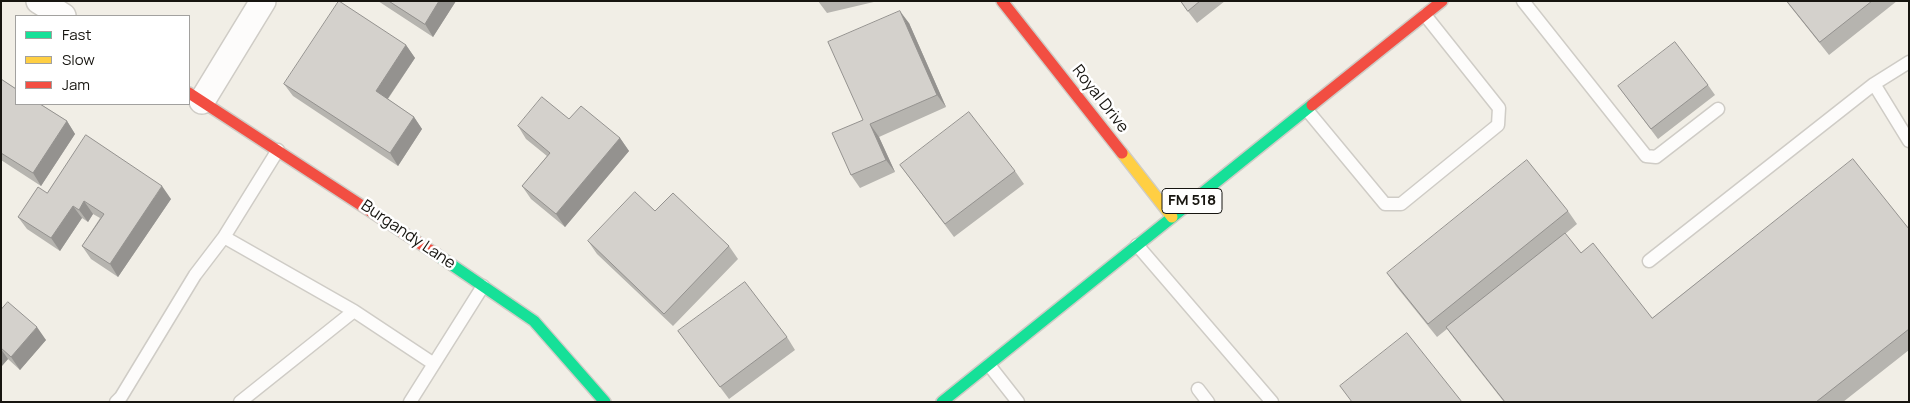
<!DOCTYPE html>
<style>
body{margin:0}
#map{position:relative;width:1910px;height:403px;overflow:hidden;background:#f1eee6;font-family:Manrope,sans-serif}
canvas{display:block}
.frame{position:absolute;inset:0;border:2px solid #171510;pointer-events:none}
.legend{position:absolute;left:15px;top:15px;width:175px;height:90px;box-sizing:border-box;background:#fff;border:1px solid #a2a19f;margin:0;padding:6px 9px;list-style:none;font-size:15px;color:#171510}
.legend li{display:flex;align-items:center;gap:10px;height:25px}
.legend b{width:25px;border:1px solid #a2a19f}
</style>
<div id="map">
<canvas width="1910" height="403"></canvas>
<div class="frame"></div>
<ul class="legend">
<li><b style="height:6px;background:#16e098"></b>Fast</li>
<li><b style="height:6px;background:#ffcf43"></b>Slow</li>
<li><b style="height:6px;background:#f24e42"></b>Jam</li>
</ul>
</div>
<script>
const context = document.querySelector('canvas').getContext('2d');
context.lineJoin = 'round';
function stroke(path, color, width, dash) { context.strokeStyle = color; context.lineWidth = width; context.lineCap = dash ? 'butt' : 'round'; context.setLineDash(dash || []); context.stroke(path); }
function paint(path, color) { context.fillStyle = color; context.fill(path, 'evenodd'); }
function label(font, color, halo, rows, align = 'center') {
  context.font = font + ' Manrope,sans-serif'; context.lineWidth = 5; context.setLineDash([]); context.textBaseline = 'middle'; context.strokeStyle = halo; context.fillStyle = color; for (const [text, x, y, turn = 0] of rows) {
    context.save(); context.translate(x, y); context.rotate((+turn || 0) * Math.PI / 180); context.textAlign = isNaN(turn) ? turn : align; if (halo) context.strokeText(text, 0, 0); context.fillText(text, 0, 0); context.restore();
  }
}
const lane = new Path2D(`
 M1523 1 1646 156 1656 157 1718 109
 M1874 84 1909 62
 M1307 110 1385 204H1401L1498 125 1499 108 1425 15
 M224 237 354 311 240 402
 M1137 245 1272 402
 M1649 261 1874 84 1909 141
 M354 311 434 364
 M989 365 1018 402
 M1198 389 1208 402
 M116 402 121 397 195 275 224 237 278 150
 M410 402 483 286`);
const street = new Path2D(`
 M39 1 63 16
 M202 101 263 1`);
const fast = new Path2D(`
 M436 254 534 321 605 402
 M942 402 1312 105`);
const slow = new Path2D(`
 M1122 153 1172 217`);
const jam = new Path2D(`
 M1002 1 1122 153
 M189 93 436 254
 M1312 105 1442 1`);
const wall = new Path2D(`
 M378 1H456L433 37Z
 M818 1H878L827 13Z
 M1180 1H1225L1197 23Z
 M1786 1H1897L1829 55Z
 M909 23 946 107 879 137 895 172 860 188 851 175 863 120Z
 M406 45 415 58 388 99 414 117 422 129 398 166 293 96 284 84Z
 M1 79 67 121 75 134 41 186 1 160Z
 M1708 85 1715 95 1658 139 1618 86Z
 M569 119 620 138 629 151 565 227 531 199 522 186 547 156 526 139 518 126Z
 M900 165 1015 171 1024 184 954 237Z
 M47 193 171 199 118 277 91 259 82 246 100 218 93 214 88 222 82 218 60 251 27 229 18 217Z
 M655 211 729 246 738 259 673 326 597 254 588 241Z
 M1568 211 1577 224 1565 234 1581 253 1652 318 1909 229V350L1843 402H1504L1456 341 1447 329 1437 337 1396 286 1387 273Z
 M1 310 46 340 20 370 8 359 1 367Z
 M678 331 787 337 795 350 729 399Z`);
const shadedWall = new Path2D(`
 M439 1H456L433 37 425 24Z
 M900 11 909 23 946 107 937 95Z
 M406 45 415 58 384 104 376 91Z
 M414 117 422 129 398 166 390 153Z
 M67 121 75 134 41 186 33 173Z
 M870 124 879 137 895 172 886 160Z
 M620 138 629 151 565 227 556 214Z
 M162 186 171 199 118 277 110 264Z
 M84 201 93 214 88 222 79 210Z
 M73 206 82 218 60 251 51 238Z
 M37 327 46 340 20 370 11 357Z
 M1 349 8 359 1 367Z`);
const building = new Path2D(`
 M339 1 406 45 376 91 414 117 390 153 284 84Z
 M389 1H439L425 24Z
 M1181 1H1200L1188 11Z
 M1787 1H1872L1820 42Z
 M900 11 937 95 870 124 886 160 851 175 832 133 863 120 828 42Z
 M1675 42 1708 85 1651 129 1618 86Z
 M1 79 16 89V104H40L67 121 33 173 1 153Z
 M542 97 569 119 581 106 620 138 556 214 522 186 550 153 518 126Z
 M969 112 1015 171 945 224 900 165Z
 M86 135 162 186 110 264 82 246 104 214 84 201 79 210 73 206 51 238 18 217 38 187 47 193Z
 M1853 159 1909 229V329L1816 402H1505L1446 327 1565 233 1581 253 1593 243 1652 318Z
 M1527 160 1568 211 1428 324 1387 273Z
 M635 192 655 211 673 193 729 246 664 314 588 241Z
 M745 282 787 337 720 387 678 331Z
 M8 302 37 327 11 357 1 348V310Z
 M1407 333 1462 402H1352L1340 386Z`);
const shields = [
 [1192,201,60]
];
const shieldNames = [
 ["FM 518",1192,201]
];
const streetNames = [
 ["Royal Drive",1100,99,52],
 ["Burgandy Lane",408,235,34]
];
stroke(lane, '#cfccc6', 15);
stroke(street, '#cfccc6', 28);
stroke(fast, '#cfccc6', 14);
stroke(slow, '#cfccc6', 14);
stroke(jam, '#cfccc6', 14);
stroke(lane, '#fdfcfb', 12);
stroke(street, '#fdfcfb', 25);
stroke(fast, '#16e098', 11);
stroke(slow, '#ffcf43', 11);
stroke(jam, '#f24e42', 11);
paint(wall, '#b6b4af');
paint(shadedWall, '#94928f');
paint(building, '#d4d1cc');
stroke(building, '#94928f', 1);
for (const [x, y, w] of shields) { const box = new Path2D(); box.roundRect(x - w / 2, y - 12.5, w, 25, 4); context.fillStyle = '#fff'; context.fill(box); stroke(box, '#171510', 1); }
label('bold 15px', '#171510', null, shieldNames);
label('16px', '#171510', '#fff', streetNames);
</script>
